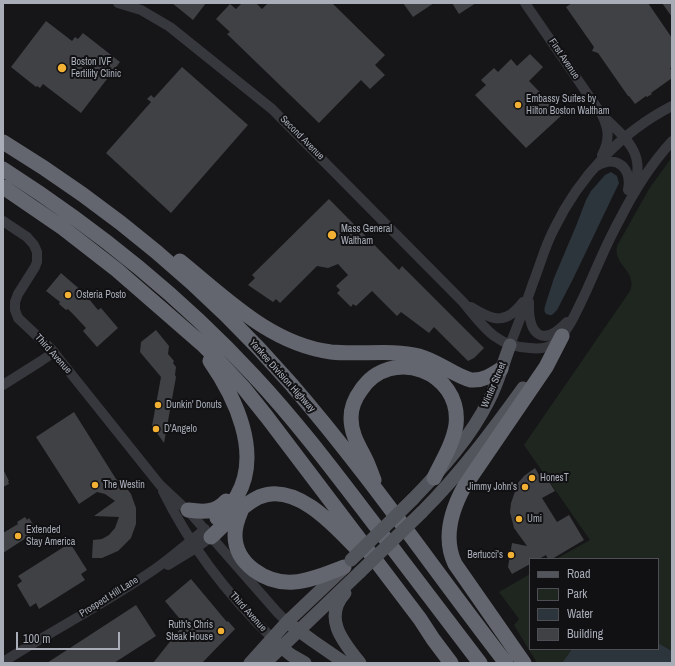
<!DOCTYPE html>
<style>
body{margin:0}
#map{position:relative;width:675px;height:666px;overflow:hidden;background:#161618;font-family:"Archivo Narrow",sans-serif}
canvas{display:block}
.frame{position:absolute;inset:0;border:4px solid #a8adb8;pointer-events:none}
.legend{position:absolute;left:529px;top:558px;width:130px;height:92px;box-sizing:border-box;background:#111113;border:1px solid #4d4f55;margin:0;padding:5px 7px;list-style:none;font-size:12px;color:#a8adb8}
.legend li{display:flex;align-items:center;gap:8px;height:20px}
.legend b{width:20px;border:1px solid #4d4f55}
.scale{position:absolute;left:16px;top:632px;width:104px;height:18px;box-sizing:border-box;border:2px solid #a8adb8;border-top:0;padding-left:5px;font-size:12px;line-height:14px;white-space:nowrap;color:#a8adb8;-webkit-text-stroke:3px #111113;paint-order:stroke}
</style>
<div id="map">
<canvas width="675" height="666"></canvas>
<div class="frame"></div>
<ul class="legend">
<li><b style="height:5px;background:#53555c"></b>Road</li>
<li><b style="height:11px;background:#1e261f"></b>Park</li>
<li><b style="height:11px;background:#2c353c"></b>Water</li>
<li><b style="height:11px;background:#404145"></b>Building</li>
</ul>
<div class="scale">100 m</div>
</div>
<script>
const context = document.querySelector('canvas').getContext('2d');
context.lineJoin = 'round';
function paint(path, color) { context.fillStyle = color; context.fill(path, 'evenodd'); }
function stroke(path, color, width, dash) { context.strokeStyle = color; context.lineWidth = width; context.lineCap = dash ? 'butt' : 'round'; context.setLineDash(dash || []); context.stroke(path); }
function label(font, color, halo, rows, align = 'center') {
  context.font = font + ' "Archivo Narrow",sans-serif'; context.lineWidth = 4; context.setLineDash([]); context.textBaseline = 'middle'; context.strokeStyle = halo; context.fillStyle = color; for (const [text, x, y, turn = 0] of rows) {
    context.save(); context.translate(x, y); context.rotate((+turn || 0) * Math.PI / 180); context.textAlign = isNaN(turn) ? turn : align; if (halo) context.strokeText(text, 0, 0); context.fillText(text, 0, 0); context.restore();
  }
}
const green = new Path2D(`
 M672 157V651L658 643V559H556L590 540 524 445 630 291C638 271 613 266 617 246L649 189Z
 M530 574V649H572L562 663H537L514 625 519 619 499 592Z`);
const water = new Path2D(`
 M611 172 617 176 619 183 573 279 557 310 552 315C546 315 543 313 545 306L554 278 576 226 586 200 591 191 605 175Z
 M658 643 672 651V663H562L572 649H658Z`);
const building = new Path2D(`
 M172 3H206L193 20Z
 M242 3H256L262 9 268 3H332L385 55 375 65 385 75 370 89 361 80 319 123 227 34 230 32 216 19 230 4 236 9Z
 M403 3H434L413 17Z
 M452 3H476L459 14Z
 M572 3H648L672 38V67L670 68 672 72V78L651 93 652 94 647 97 646 96 635 104 629 96H628L598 53 592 51 594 47 566 7Z
 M662 3H672V17Z
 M46 21 72 41 75 37 78 39 83 33 120 62 81 113 43 84 40 88 37 86 36 87 11 67Z
 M530 54 543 67 529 81 562 115 526 148 475 95 486 85 481 80 494 68 498 72 511 59 517 66Z
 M182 67 248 125 171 213 106 153 151 102 147 99 151 95 154 98Z
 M329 199 399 270 402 266 484 348 474 358 468 361 434 327 429 333 401 312 397 316 372 291 356 306 353 304 351 307 337 293 340 290 336 286 348 275 338 264 328 268 317 266 280 303 276 299 273 302 248 285 255 278 252 275Z
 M61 273 84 293 98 310 101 308 118 328 97 347 83 331 86 328 73 314 68 309 66 310 59 304 60 302 46 291Z
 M156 330 169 346 168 354 174 361 173 363 176 367 175 375 176 377 164 443 152 426 161 377 140 352 141 342Z
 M74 412 116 479 125 486 131 494 136 508V524L131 538 118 551 102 558H92L93 540 102 539 109 535 115 528 119 517 94 516 115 501 105 494 97 492 79 504 36 437Z
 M535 468 542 480 546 477 555 491 542 498 557 522 569 515 584 540 552 559H548L546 555 539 559H530V564L512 574 508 567 512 543 527 546 514 528 510 512 511 503 518 483 524 476Z
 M3 469 9 481H8L9 484 3 487Z
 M25 517 27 520 29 518 36 529 34 530 36 534 28 540 26 538 3 553V533L18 524 17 522Z
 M70 543 87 570 81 574 85 580 39 609 36 603 30 607 17 585 22 581 18 576Z
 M191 579 227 622 228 621 235 629 202 663H153L184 624 165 601Z
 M136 605 156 636 114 663H47Z`);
const minor = new Path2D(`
 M118 3 141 10 170 27 272 109 463 302C483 326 496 347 530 348 538 349 546 349 553 344 567 335 577 310 584 296 596 270 606 244 620 219 634 191 651 164 672 141
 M525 3 602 115C609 129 610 140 602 155
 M605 118C627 139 647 156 633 188
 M597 166C618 154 632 169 628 190
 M3 221 27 237 34 245 37 252V262L35 267 18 294 15 302V310L18 318 52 350 160 485 192 515 277 612 287 622
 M529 302C528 333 541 349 567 322
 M471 307C493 321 506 325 523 302
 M510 345C518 324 526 304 533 283 540 265 545 246 554 229 579 177 621 132 672 106
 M3 385 41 361 54 352
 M163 491C190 546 228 595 272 638
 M168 565 196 548 211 537
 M3 662C53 630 106 603 155 569 172 557 188 543 205 529`);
const major = new Path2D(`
 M413 499C442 469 470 438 489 400 498 383 503 363 510 345
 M422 512C460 474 492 431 523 388
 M345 593C322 618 344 643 360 663
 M291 625 313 641 345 663
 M275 642 291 655 305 663
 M250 663 287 622 344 568
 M265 663 360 572`);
const highway = new Path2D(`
 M3 142C110 207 209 290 291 384 368 473 434 570 506 663
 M3 169C95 228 180 296 254 376 298 423 336 474 375 525 410 571 445 617 480 663
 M3 187 63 228 117 270 202 344 217 359 243 387 267 417 420 619 433 639 451 663
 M180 261C226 298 270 344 331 352 360 355 391 349 419 356 438 361 453 375 471 380 483 381 492 375 501 369
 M210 361C235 397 262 453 237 496 232 505 224 511 217 518
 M374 480C371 473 369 466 366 460 359 446 351 434 351 418 351 408 355 398 361 390 391 345 462 371 456 425 453 444 442 461 434 478
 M188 510C203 512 215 513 226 501
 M241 511C238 518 235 526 235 535 235 564 266 584 294 582 311 581 328 573 344 567
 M211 537C225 524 242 505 259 497 296 481 336 527 359 551
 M524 663 455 564C443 539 451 511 464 487L546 367 562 336`);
const majorBridge = new Path2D(`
 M351 560 413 499
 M360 572 422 512`);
const markers = [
 [62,68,5,"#f2b134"],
 [518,105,4,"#f2b134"],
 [332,235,5,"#f2b134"],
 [68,295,4,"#f2b134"],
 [158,405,4,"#f2b134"],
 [156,429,4,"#f2b134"],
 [532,478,4,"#f2b134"],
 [95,485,4,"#f2b134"],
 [525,487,4,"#f2b134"],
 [519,519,4,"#f2b134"],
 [18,536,4,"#f2b134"],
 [511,555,4,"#f2b134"],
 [221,631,4,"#f2b134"]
];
const streetNames = [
 ["First Avenue",564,59,56],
 ["Second Avenue",302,138,45],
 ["Third Avenue",53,354,48],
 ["Yankee Division Highway",282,376,48],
 ["Winter Street",494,385,-67],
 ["Prospect Hill Lane",109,597,-32],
 ["Third Avenue",248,612,48]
];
const poiNames = [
 ["Boston IVF",71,62],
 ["Fertility Clinic",71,74],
 ["Embassy Suites by",526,99],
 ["Hilton Boston Waltham",526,111],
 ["Mass General",341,229],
 ["Waltham",341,241],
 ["Osteria Posto",76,295],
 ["Dunkin' Donuts",166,405],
 ["D'Angelo",164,429],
 ["HonesT",540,478],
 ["The Westin",103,485],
 ["Jimmy John's",517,487,"right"],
 ["Umi",527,519],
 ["Extended",26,530],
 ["Stay America",26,542],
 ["Bertucci's",503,555,"right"],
 ["Ruth's Chris",213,625,"right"],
 ["Steak House",213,637,"right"]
];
paint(green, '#1e261f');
paint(water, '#2c353c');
paint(building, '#404145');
stroke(minor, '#37383d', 10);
stroke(major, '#53555c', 13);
stroke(highway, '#63666e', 15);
stroke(majorBridge, '#53555c', 13);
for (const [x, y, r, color] of markers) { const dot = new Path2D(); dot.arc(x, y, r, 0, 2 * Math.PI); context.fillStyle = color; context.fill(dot); stroke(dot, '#111113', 1.5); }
label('10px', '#a8adb8', '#111113', streetNames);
label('10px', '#a8adb8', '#111113', poiNames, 'left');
</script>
